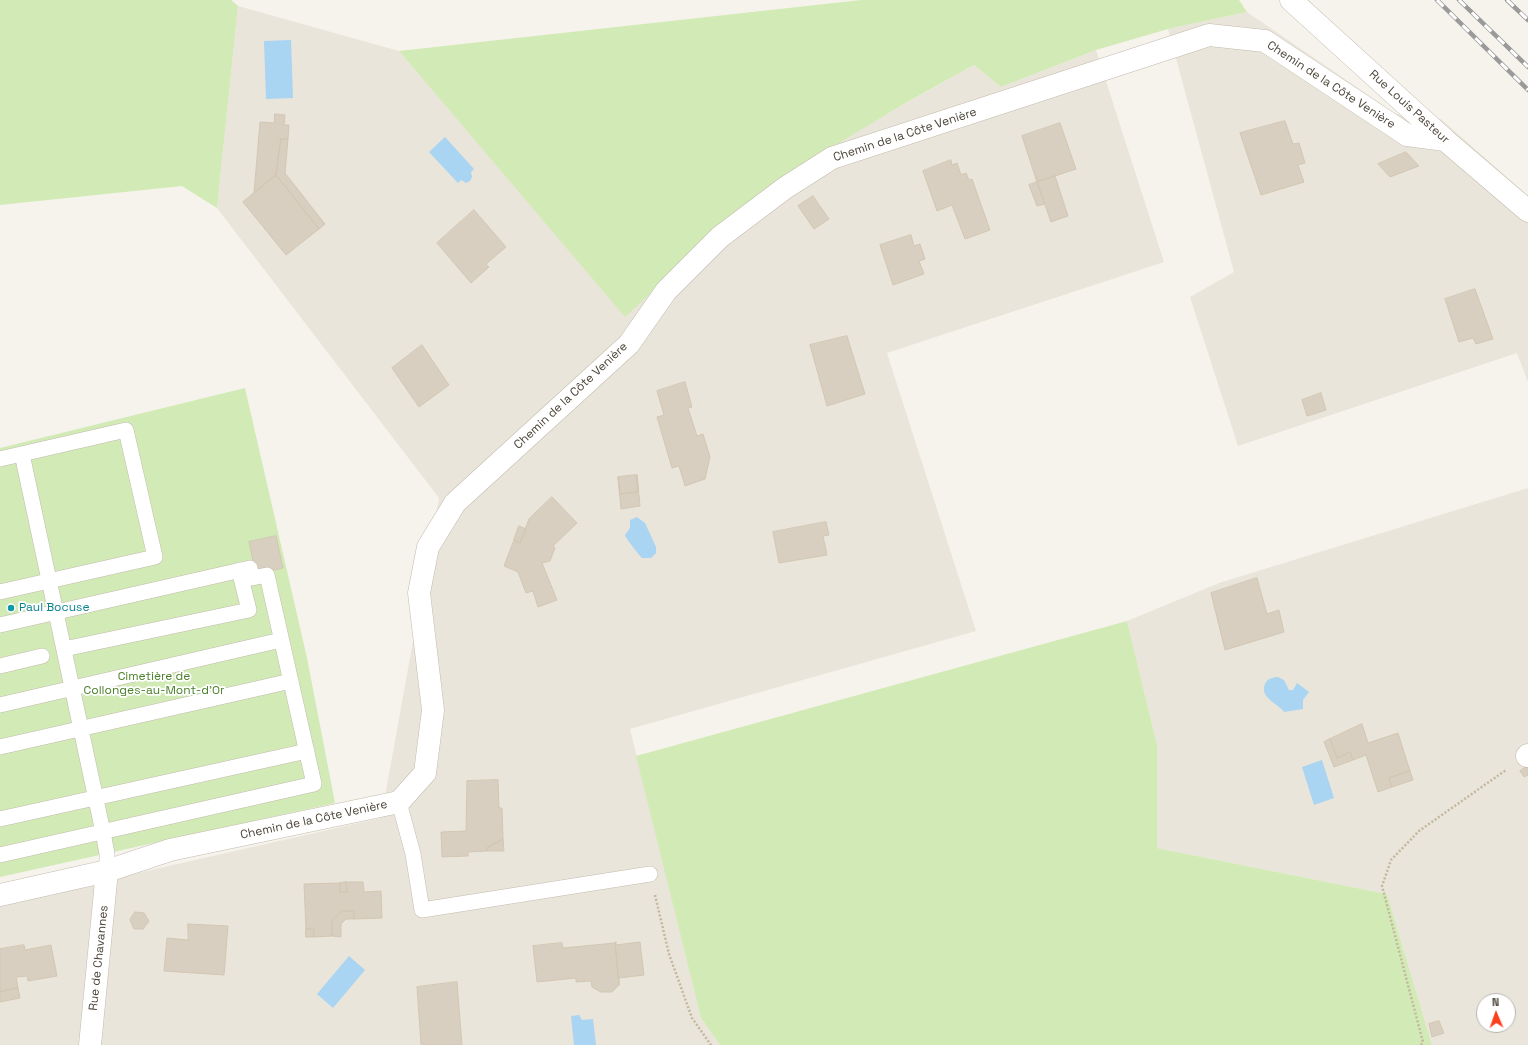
<!DOCTYPE html>
<meta charset="utf-8">
<style>
body{margin:0}
#map{position:relative;width:1528px;height:1045px;overflow:hidden;background:#f6f3ec;font-family:"Space Grotesk",sans-serif}
canvas{display:block}
.north{position:absolute;left:1476px;top:993px;width:40px;height:40px;box-sizing:border-box;background:#fff;border:1px solid #b7b4b0;border-radius:50%;rotate:358deg;font-size:11px;font-weight:700;line-height:16px;text-align:center;color:#4b4439}
.north::after{content:'';display:block;margin:auto;width:14px;height:18px;background:#fc3f1d;clip-path:polygon(50% 0,100% 100%,50% 72%,0 100%)}
</style>
<div id="map">
<canvas width="1528" height="1045"></canvas>
<div class="north">N</div>
</div>
<script>
const context = document.querySelector('canvas').getContext('2d');
context.lineJoin = 'round';
function paint(path, color) { context.fillStyle = color; context.fill(path, 'evenodd'); }
function stroke(path, color, width, dash) { context.strokeStyle = color; context.lineWidth = width; context.lineCap = dash ? 'butt' : 'round'; context.setLineDash(dash || []); context.stroke(path); }
function label(font, color, halo, rows, align = 'center') {
  context.font = font + ' "Space Grotesk",sans-serif'; context.lineWidth = 3.5; context.setLineDash([]); context.textBaseline = 'middle'; context.strokeStyle = halo; context.fillStyle = color; for (const [text, x, y, turn = 0] of rows) {
    context.save(); context.translate(x, y); context.rotate((+turn || 0) * Math.PI / 180); context.textAlign = isNaN(turn) ? turn : align; if (halo) context.strokeText(text, 0, 0); context.fillText(text, 0, 0); context.restore();
  }
}
const residential = new Path2D(`
 M238 6 399 51 625 316 729 222 784 180 855 132 974 65 1001 87 1096 50 1164 262 887 353 976 631 630 729 701 1018 720 1045H0V904L381 818 439 498 217 208Z
 M1247 12 1396 114 1441 119 1528 196V382L1517 353 1238 446 1190 297 1234 272 1168 29Z
 M1528 488V1045H1432L1387 894 1157 848V745L1127 621 1219 583ZM1484 1001H1508V1025H1484Z`);
const green = new Path2D(`
 M0 0H231L238 6 217 208 182 186 0 205Z
 M861 0H1239L1247 12 1168 29 1096 50 1001 87 974 65C909 101 844 137 784 180 727 221 677 270 625 317L399 51Z
 M245 388 307 658 335 803 0 877V448Z
 M1127 621 1157 745V848L1387 894 1432 1045H720L701 1018 636 756Z`);
const water = new Path2D(`
 M291 40 293 98 266 99 264 41Z
 M445 137 474 169 471 172 472 177 470 181 466 183 461 180 458 183 429 152Z
 M637 517 645 523 656 547V553L651 558H642C640 556 626 539 625 535L630 528V520Z
 M1278 677 1284 680 1289 690H1293L1297 683 1309 692 1303 700V709L1284 712C1279 704 1259 698 1265 684 1267 679 1273 677 1278 677Z
 M1322 760 1334 798 1314 805 1302 767Z
 M349 956 365 970 333 1008 317 994Z
 M579 1015 582 1020 593 1019 596 1045H574L571 1016Z`);
const building = new Path2D(`
 M275 114 285 115 284 125H289L288 139H281L276 175 254 193 260 122 274 123Z
 M1285 121 1293 144 1299 143 1305 163 1298 165 1304 182 1261 195 1240 133Z
 M1060 123 1076 169 1037 182 1022 136Z
 M281 139H288L285 173 325 224 319 229 276 175Z
 M1406 152 1419 166 1390 177 1378 164Z
 M951 160 952 165 957 163 961 175 966 173 969 180 972 179 990 230 965 239 952 205 937 211 923 171Z
 M276 175 319 229 286 255 243 202Z
 M1055 176 1068 216 1051 222 1037 182Z
 M1037 182 1045 204 1037 206 1029 185Z
 M813 196 829 219 814 229 798 206Z
 M474 210 506 247 486 264 489 267 471 283 437 243Z
 M911 235 914 246 920 244 925 259 919 261 924 274 893 285 880 245Z
 M1475 289 1493 339 1476 344 1473 338 1459 342 1445 299Z
 M847 336 865 394 827 406 810 345Z
 M422 345 449 385 419 407 392 368Z
 M685 382 692 407 688 408 697 436 703 434 710 457 705 479 685 486 679 466 672 468 657 417 664 415 657 391Z
 M1321 393 1326 410 1307 416 1302 400Z
 M636 475 638 492 620 494 618 477Z
 M637 475 640 506 621 509 618 477 620 494 638 492Z
 M552 497 577 523 553 546 555 548 550 561 542 563 557 600 538 607 533 591 526 593 518 572 504 566 514 540 520 543 529 519Z
 M826 522 829 535 823 536 827 555 779 563 773 532Z
 M519 526 526 529 520 543 514 540Z
 M276 536 283 568 256 574 249 542Z
 M1257 578 1267 614 1279 610 1284 632 1225 650 1211 593Z
 M1362 724 1368 743 1398 733 1410 771 1389 778 1392 787 1378 792 1366 755 1353 760 1350 752 1337 758 1330 739Z
 M1330 739 1337 758 1350 752 1353 760 1334 767 1324 742Z
 M1528 766V775L1524 777 1520 771Z
 M1410 771 1413 780 1392 787 1389 778Z
 M498 780 499 808H502L503 839 487 848V851L468 852V856L442 857 441 832 466 831 467 781Z
 M503 839 504 851H487V848Z
 M346 882H363L364 892 381 891 382 918 354 919V911H342L332 921V936L314 937V929H306L304 884 340 883V892H347Z
 M346 882 347 892H340V883Z
 M342 911H354V919H346L341 924V937L332 936V921Z
 M135 912 144 913 149 921 143 929H134L130 920Z
 M188 924 228 926 224 975 164 971 167 938 188 940Z
 M306 929H314V937H306Z
 M616 942V945L640 942 644 975 619 978V985L615 943Z
 M562 943 563 948 615 943 619 985 612 992H601L592 987 591 981 576 982V978L537 982 533 946Z
 M24 945 25 950 51 945 57 976 28 981 27 976 16 977 18 988 0 992V949Z
 M457 982 462 1045H421L417 987Z
 M18 988 20 998 0 1002V992Z
 M1439 1021 1444 1033 1432 1037 1429 1024Z`);
const path = new Path2D(`
 M655 895 669 954 692 1018 711 1045
 M1421 1045 1423 1042 1382 886 1391 860 1419 831 1506 770`);
const service = new Path2D(`
 M22 454 103 832 107 854V871
 M0 459 126 430 155 557 0 592
 M0 625 250 568 252 578 267 575 314 784 0 855
 M64 649 249 610 239 570
 M0 666 42 656
 M0 705 281 640
 M0 747 291 681
 M399 802 413 854 422 910 650 874
 M0 819 307 751`);
const minor = new Path2D(`
 M1291 0 1445 140 1528 211
 M1527 756 1528 755
 M0 895 107 871 170 850 399 802 425 773 433 710 419 593 428 547 455 503 629 344 666 291 720 237 785 188 832 158 1209 35 1265 41 1407 135 1445 140
 M90 1045 107 871`);
const rail = new Path2D(`
 M1437 0 1528 90
 M1459 0 1528 67
 M1507 0 1528 20`);
const markers = [
 [11,608,4,"#0f9aa8"]
];
const streetNames = [
 ["Chemin de la Côte Venière",1331,85,33],
 ["Rue Louis Pasteur",1409,107,42],
 ["Chemin de la Côte Venière",905,135,-18],
 ["Chemin de la Côte Venière",571,396,-43],
 ["Chemin de la Côte Venière",314,820,-12],
 ["Rue de Chavannes",99,958,-84]
];
const cultureNames = [
 ["Paul Bocuse",19,608]
];
const parkNames = [
 ["Cimetière de",154,677],
 ["Collonges-au-Mont-d'Or",154,691]
];
paint(residential, '#eae5da');
paint(green, '#d2eab5');
paint(water, '#a9d4f2');
paint(building, '#d8cfc1');
stroke(building, '#d3c7b4', 1);
stroke(service, '#c2bbae', 16);
stroke(minor, '#c2bbae', 23);
stroke(path, '#c4b79f', 2.5, [2, 2]);
stroke(service, '#fff', 15);
stroke(minor, '#fff', 22);
stroke(rail, '#9a9a9a', 4.5);
stroke(rail, '#fff', 3, [9]);
for (const [x, y, r, color] of markers) { const dot = new Path2D(); dot.arc(x, y, r, 0, 2 * Math.PI); context.fillStyle = color; context.fill(dot); stroke(dot, '#fff', 1.5); }
label('12px', '#4b4439', '#fff', streetNames);
label('12px', '#0d838f', '#fff', cultureNames, 'left');
label('12px', '#4a7f2a', '#fff', parkNames);
</script>
